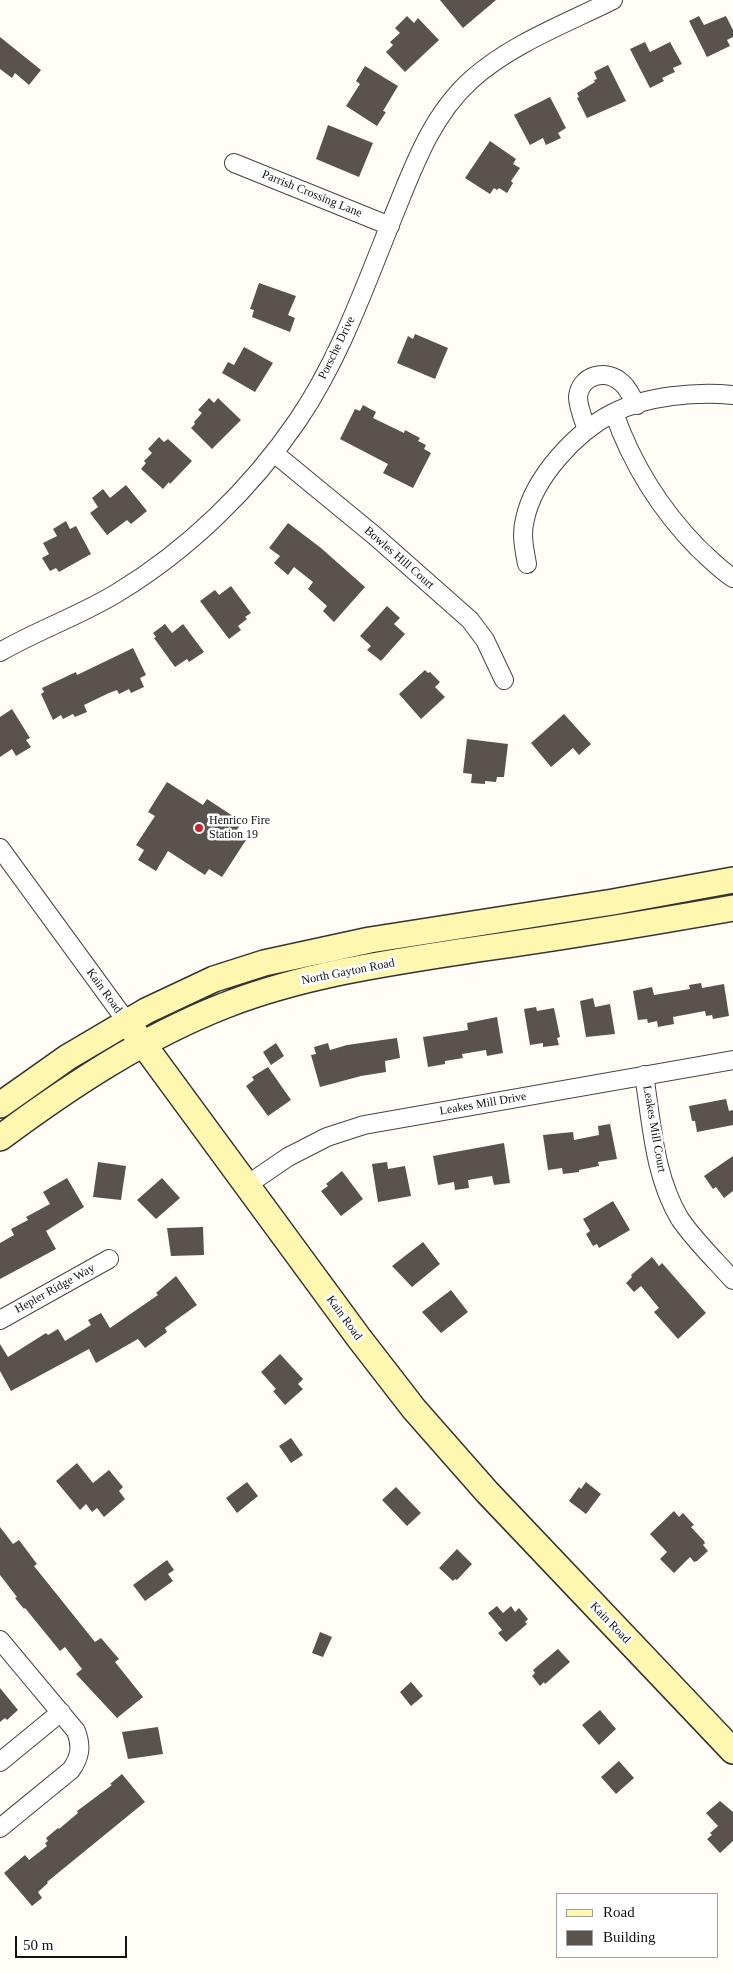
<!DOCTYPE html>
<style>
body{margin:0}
#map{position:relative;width:733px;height:1973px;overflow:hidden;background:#fffdf5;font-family:Georgia,serif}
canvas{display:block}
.legend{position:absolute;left:556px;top:1893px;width:162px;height:65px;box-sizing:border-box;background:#fff;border:1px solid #a0a0a0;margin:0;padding:6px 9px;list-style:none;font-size:15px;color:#111}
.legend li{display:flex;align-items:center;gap:10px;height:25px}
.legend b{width:25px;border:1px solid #a0a0a0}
.scale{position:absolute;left:15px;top:1936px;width:112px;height:22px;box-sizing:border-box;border:2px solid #111;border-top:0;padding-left:6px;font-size:15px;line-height:18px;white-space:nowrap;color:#111;-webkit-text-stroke:4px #fff;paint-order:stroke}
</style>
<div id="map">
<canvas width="733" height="1973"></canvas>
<ul class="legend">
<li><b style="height:6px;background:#fff6b0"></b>Road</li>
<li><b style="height:14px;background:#5a524d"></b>Building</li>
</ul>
<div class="scale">50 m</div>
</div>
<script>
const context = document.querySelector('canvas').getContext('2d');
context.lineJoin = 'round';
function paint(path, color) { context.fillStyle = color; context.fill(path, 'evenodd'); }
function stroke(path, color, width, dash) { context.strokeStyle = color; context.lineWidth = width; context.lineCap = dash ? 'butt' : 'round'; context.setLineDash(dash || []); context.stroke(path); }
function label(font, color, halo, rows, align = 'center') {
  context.font = font + ' Georgia,serif'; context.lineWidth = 5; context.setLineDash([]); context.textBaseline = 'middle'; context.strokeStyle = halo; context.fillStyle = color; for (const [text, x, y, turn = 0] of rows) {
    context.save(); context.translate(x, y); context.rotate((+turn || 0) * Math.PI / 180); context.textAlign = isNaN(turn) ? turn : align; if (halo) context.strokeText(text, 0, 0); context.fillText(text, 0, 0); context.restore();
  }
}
const building = new Path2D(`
 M440 0H496L463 28Z
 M407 16 414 23 418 18 439 40 405 72 386 52 393 45 390 42 400 33 395 28Z
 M699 16 704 25 726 16 733 30V37L727 40 730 46 707 57 689 21Z
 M0 37 41 70 29 85 15 73 12 78 0 69Z
 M645 42 650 52 670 42 682 64 673 68 675 72 662 78 664 81 650 88 630 49Z
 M608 65 626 101 587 118 577 98 579 97 577 93 595 82 594 80 597 79 594 72Z
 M365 66 398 86 383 111 386 112 377 126 346 106 360 84 356 81Z
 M550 97 566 128 558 133 561 138 546 145 543 138 530 145 514 115Z
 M328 125 373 143 359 177 316 159Z
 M490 141 516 159 513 164 520 168 511 181 513 183 507 193 499 188 497 190 494 188 490 194 465 178Z
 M259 283 296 296 288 315 295 318 290 332 252 317 254 310 250 309Z
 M415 334 448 348 435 379 397 363 408 336 413 339Z
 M244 347 273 363 255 392 222 373 228 362 234 365Z
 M209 398 214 403 218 398 241 420 212 449 191 428 195 424 194 422 202 413 198 410Z
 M363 405 376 412 373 418 404 433 405 430 420 438 418 441 426 445 424 449 431 453 413 488 383 473 388 464 340 439 355 409 360 411Z
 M159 437 164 442 168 439 192 461 170 484 169 482 163 489 141 469 146 463 144 461 152 453 148 449Z
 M126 485 147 511 131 524 127 520 107 535 90 513 98 507 92 498 103 489 110 498Z
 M66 521 70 529 76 526 91 554 59 572 56 568 50 571 42 558 49 554 43 543 57 536 53 529Z
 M288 523 321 548 365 587 334 622 323 611 327 606 308 589 313 582 294 567 288 575 274 563 280 556 269 548Z
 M231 586 251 613 245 617 247 619 238 626 241 630 229 639 200 601 215 590 219 595Z
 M387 606 400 618 394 624 405 634 381 661 367 650 371 646 360 636Z
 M165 624 172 633 183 624 204 652 189 662 187 659 175 667 154 638 156 637 153 633Z
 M133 648 146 675 140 678 144 687 131 693 129 689 119 694 117 690 109 693 84 705 87 712 75 717 73 714 63 719 61 715 53 720 41 694 44 692 42 688 76 672 77 675Z
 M425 670 428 673 430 672 440 682 435 687 445 697 421 719 399 694Z
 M12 709 30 738 26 740 31 747 16 756 12 749 0 757V717Z
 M564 714 591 744 579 755 573 748 551 767 531 743Z
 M467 739 508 744 504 777H497L496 782 485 781V784L471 783 472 774 463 773Z
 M167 782 203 805 207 799 242 822 235 833 246 840 222 877 209 869 205 875 168 851 156 871 138 860 144 850 136 845 155 816 148 812Z
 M701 983 702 988 724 984 729 1016 713 1019 712 1015 706 1016 705 1011 673 1017 674 1024 658 1027 657 1021 648 1023 647 1019 638 1020 633 991 652 987 654 995 690 989 689 985Z
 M593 998 595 1007 610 1004 615 1034 586 1037 580 1001Z
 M536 1007 537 1011 554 1008 560 1037 557 1038 559 1045 543 1047V1043L530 1045 524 1009Z
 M497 1017 503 1053 487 1056 486 1050 462 1054 463 1058 445 1061V1064L428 1067 423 1037 468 1030 467 1023Z
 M397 1038 400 1058 385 1061 386 1072 361 1076 320 1087 311 1055 316 1054 314 1047 328 1043 330 1050 347 1045Z
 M276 1043 284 1056 271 1065 263 1052Z
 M268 1067 291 1100 268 1116 246 1086 254 1080 252 1077Z
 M726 1099 729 1111 733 1110V1125L697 1132 695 1121H692L689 1106Z
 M610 1124 617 1159 598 1162 599 1166 579 1170V1172L563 1174 562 1168 548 1170 543 1135 573 1132 574 1140 599 1135 598 1126Z
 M504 1143 510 1183 494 1185 492 1176 468 1180 469 1188 455 1190 454 1182 438 1185 433 1156Z
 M733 1156V1191L724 1198 716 1187 713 1189 704 1176Z
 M98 1162 126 1166 121 1200 93 1197Z
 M387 1162 388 1169 405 1166 411 1196 378 1202 372 1164Z
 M342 1171 363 1199 341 1216 321 1191 328 1186 326 1184Z
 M67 1178 84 1207 46 1231 56 1249 0 1279V1243L14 1235 11 1229 28 1220 26 1217 50 1204 43 1192Z
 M162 1178 180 1198 156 1219 137 1200Z
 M613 1201 630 1230 599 1248 597 1244 593 1246 586 1234 590 1231 583 1219Z
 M203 1227 204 1255 171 1256 167 1228Z
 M423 1242 440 1264 412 1287 392 1266Z
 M652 1257 659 1266 662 1263 706 1313 678 1339 654 1312 659 1308 641 1286 634 1292 626 1283 632 1277 631 1275Z
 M176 1276 197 1305 165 1328 167 1332 145 1348 138 1339 96 1363 89 1349 11 1391 0 1371V1344L8 1357 46 1333 48 1335 58 1329 65 1341 91 1325 88 1320 101 1313 110 1328 158 1295 156 1293Z
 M451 1290 468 1312 441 1333 422 1312Z
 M280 1354 303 1379 298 1384 303 1389 285 1405 273 1391 276 1389 261 1372Z
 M291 1438 303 1455 291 1463 279 1446Z
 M77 1463 93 1483 109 1470 123 1487 119 1491 125 1499 104 1517 97 1508 92 1512 86 1504 80 1510 56 1481Z
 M247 1482 258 1496 237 1513 226 1498Z
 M586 1482 601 1494 586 1514 569 1501 579 1487 581 1489Z
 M396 1487 421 1513 407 1526 382 1500Z
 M674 1511 679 1517 683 1513 694 1525 691 1527 704 1541 705 1543 703 1545 708 1551 697 1561 694 1562 690 1557 674 1573 660 1559 667 1552 650 1534Z
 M0 1527 13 1544 19 1540 37 1564 34 1566 95 1642 101 1638 119 1659 115 1662 143 1697 117 1718 76 1674 82 1669 65 1647 60 1651 25 1608 24 1609 15 1598 17 1597 0 1575Z
 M457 1549 472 1564 457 1580 455 1579 453 1581 439 1568Z
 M167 1560 174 1570 168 1574 173 1581 145 1601 133 1585Z
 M497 1606 503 1613 511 1606 515 1612 519 1608 528 1619 525 1622 527 1624 506 1642 498 1633 502 1630 488 1613Z
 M320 1632 332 1637 323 1657 312 1653Z
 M558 1649 570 1662 545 1684 544 1682 540 1686 532 1676 535 1673 533 1670Z
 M411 1682 423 1696 411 1706 400 1692Z
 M0 1688 18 1710 7 1720 5 1718 0 1722Z
 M600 1710 616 1729 599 1745 582 1725Z
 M158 1727 163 1754 128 1759 122 1732Z
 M619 1761 634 1778 616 1794 601 1777Z
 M122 1774 145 1802 47 1882 48 1883 38 1892 42 1898 32 1906 4 1873 25 1855 29 1860 47 1846 45 1843 48 1841 46 1838 58 1828 59 1829 78 1813 77 1811 112 1785 110 1784Z
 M720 1801 733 1812V1841L720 1853 707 1839 712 1835 710 1833 718 1826 706 1813Z`);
const street = new Path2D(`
 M234 163 390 226
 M614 413C632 464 660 509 698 548 710 559 720 570 733 578
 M587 430C584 421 578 407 578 397 580 375 606 368 622 383 628 388 632 398 637 405
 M274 453 375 536 470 620 485 640 504 680
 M527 564C524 548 521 534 525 519 534 477 576 432 613 413 646 396 697 391 733 395
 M0 652C38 630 79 616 117 593 188 550 251 489 298 420 340 358 365 286 393 217 413 168 431 116 471 80 511 44 565 24 613 0
 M0 848 127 1022
 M644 1075C652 1124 654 1176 680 1219 695 1241 715 1260 733 1280
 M247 1185 288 1157 327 1137 364 1125 733 1060
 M0 1320 109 1259
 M0 1640 76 1731C82 1747 80 1757 71 1770L0 1828
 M0 1762 61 1712`);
const secondary = new Path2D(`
 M127 1022 359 1338 414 1409 487 1492 733 1751
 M0 1105 68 1057 146 1011 214 979 264 963 370 940 613 902 733 880
 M0 1138C70 1086 144 1037 226 1005 306 974 393 962 478 949 563 937 648 923 733 908`);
const markers = [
 [199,828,5,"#c4262e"]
];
const streetNames = [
 ["Parrish Crossing Lane",312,194,22],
 ["Porsche Drive",337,348,-64],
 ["Bowles Hill Court",399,558,41],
 ["North Gayton Road",348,972,-11],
 ["Kain Road",104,991,54],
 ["Leakes Mill Drive",483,1104,-10],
 ["Leakes Mill Court",654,1129,80],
 ["Hepler Ridge Way",55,1289,-29],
 ["Kain Road",344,1318,54],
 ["Kain Road",610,1623,46]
];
const poiNames = [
 ["Henrico Fire",209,821],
 ["Station 19",209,835]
];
paint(building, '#5a524d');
stroke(street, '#444', 20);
stroke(secondary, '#333', 28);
stroke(street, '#fff', 18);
stroke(secondary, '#fff6b0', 25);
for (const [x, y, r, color] of markers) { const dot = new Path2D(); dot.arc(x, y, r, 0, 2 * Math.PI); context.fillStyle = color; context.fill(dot); stroke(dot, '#fff', 2); }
label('12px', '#111', '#fff', streetNames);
label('12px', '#111', '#fff', poiNames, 'left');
</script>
